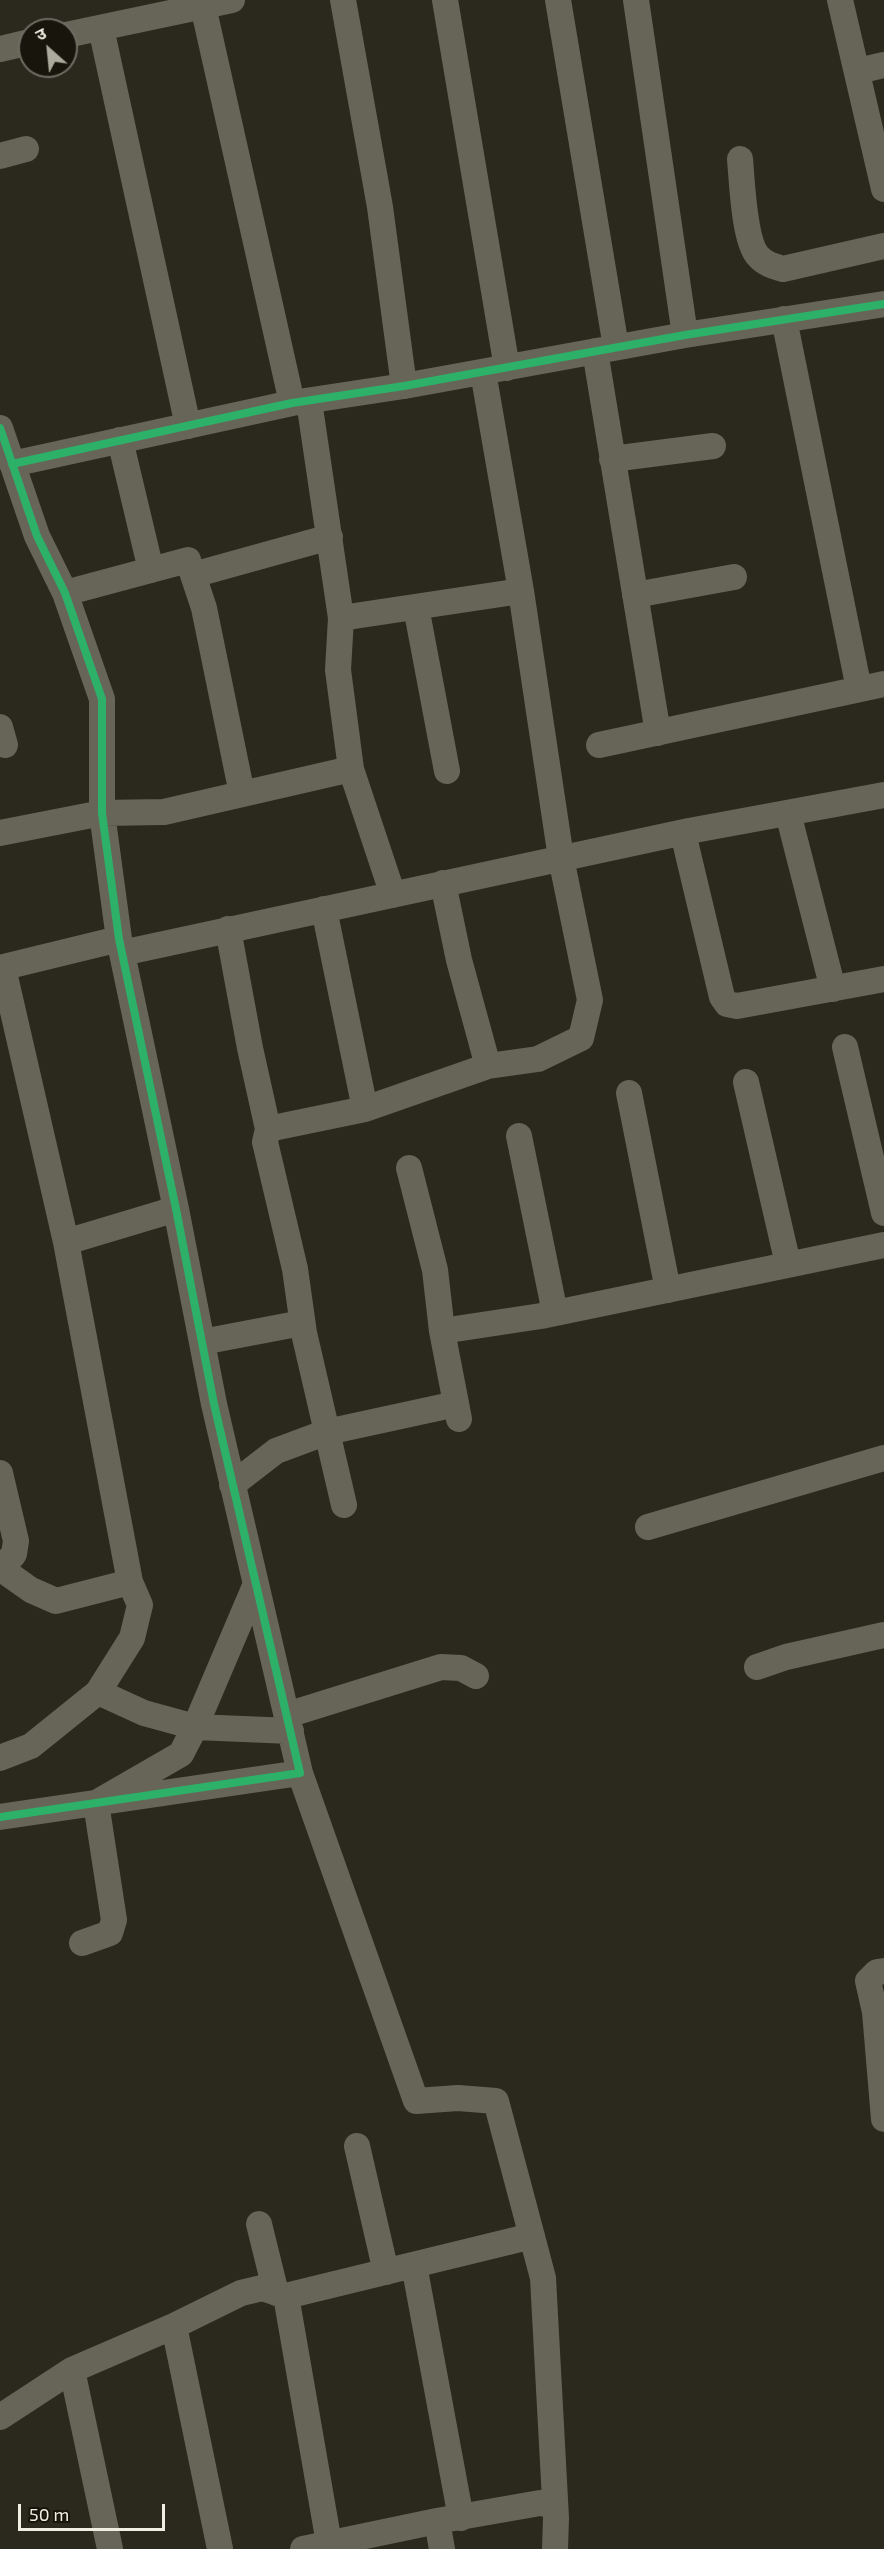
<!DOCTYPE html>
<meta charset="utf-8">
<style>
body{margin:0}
#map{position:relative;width:884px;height:2549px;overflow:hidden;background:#2b291d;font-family:"Exo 2","Noto Sans Devanagari",sans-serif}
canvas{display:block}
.north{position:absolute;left:18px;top:18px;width:60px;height:60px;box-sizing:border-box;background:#17150c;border:2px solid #6e6c62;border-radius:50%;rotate:333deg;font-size:16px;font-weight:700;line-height:24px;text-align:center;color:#f1efe2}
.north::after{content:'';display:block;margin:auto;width:21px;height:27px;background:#acaa9d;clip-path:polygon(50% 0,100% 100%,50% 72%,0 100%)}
.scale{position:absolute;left:18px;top:2504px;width:147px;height:27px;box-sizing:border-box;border:3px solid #f1efe2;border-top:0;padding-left:8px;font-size:18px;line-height:21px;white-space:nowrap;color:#f1efe2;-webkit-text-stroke:4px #17150c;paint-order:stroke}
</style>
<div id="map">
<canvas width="884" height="2549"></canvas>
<div class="north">उ</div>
<div class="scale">50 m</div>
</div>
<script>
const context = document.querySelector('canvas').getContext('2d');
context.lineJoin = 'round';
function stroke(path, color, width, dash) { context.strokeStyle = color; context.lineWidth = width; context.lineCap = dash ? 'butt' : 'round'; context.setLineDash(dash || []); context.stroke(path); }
const minor = new Path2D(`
 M343 0 380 207 404 386
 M445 0 507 368
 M558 0 616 347
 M636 0 685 335
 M840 0 884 189
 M203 6 292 403
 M101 28 188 426
 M66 35 232 0
 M0 49 30 42
 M858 71 884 65
 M0 156 26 149
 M740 159C742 181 744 241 758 256 765 264 773 266 783 269L884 246
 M784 319 859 689
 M595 351 658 733
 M309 401 341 618 338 670 351 769
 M0 428 37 536 65 593 102 699V813L119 939 176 1209 214 1404 300 1773 0 1817
 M120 440 151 570
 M612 459 713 446
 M12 464 292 403 404 386 685 335 884 304
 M193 575 330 537
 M65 593 188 560 204 608 242 794
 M635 595 734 577
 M416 607 447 771
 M341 618 521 591 483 372
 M0 727 5 745
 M599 745 884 684
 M788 813 833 989
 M0 833 102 813 164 812 351 769 393 895
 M683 833 722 997 727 1004 737 1006 884 979
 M443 883 459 960 488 1066 538 1059 581 1038 590 1000 561 858 521 591
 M324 909 365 1109 488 1066
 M228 929 250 1048 268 1129 365 1109
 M122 953 689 831 884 795
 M0 968 119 939
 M845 1047 884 1213
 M746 1082 788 1264
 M629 1093 668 1290
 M268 1129 265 1142 295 1269 304 1333 344 1505
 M519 1136 555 1313
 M409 1168 435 1270 442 1331 459 1419
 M66 1242 176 1209
 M442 1331 541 1316 884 1245
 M202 1342 302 1323
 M0 1473 16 1541 14 1554 2 1568
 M232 1485 276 1451 327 1432 456 1404
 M648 1527 884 1458
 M0 1568 31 1590 56 1601 130 1582 66 1242 3 968
 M757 1667 786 1657 884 1635
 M98 1692 144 1713 195 1727 291 1731
 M287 1715 441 1667 461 1668 476 1676
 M0 1758 31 1746 98 1692 132 1638 140 1605 130 1582
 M300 1773 416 2101 458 2098 496 2101 543 2278 556 2518 555 2549
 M82 1943 110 1933 114 1920 96 1803 181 1754 195 1727 255 1586
 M884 1971 877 1972 868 1981 875 2012 884 2011
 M875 2012 884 2119
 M357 2146 386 2272
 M259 2224 276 2293
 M414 2265 461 2518
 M286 2296 330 2549
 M174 2326 220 2549
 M72 2370 110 2549
 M0 2417 72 2370 174 2326 241 2293 262 2288 286 2296 532 2236
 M437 2521 442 2549
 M303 2549 437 2521 540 2503 555 2505`);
const cycleway = new Path2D(`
 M0 428 37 536 65 593 102 699V813L119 939 176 1209 214 1404 300 1773 0 1817
 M12 464 292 403 404 386 685 335 884 304`);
stroke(minor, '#676558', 26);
stroke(cycleway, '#2db169', 8);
</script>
